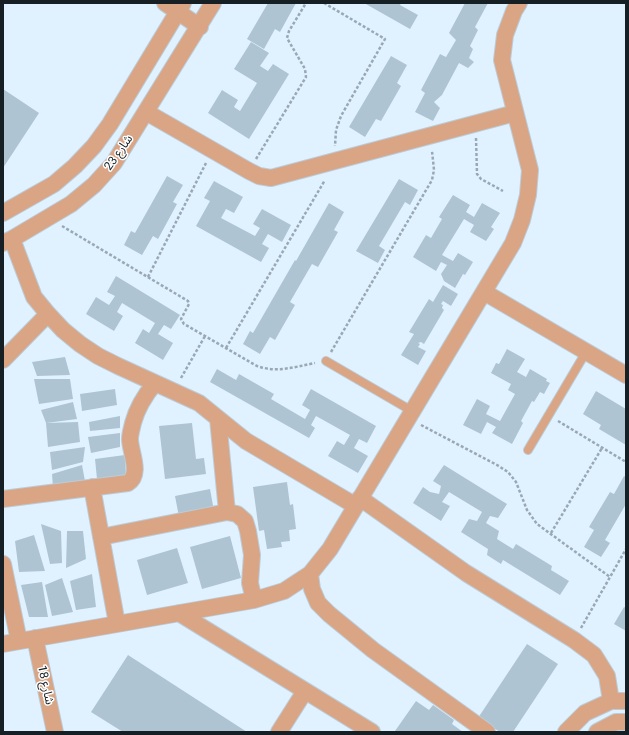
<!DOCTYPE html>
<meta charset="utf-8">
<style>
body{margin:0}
#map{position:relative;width:629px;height:735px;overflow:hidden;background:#e0f2ff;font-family:Roboto,sans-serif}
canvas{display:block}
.frame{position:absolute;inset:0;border:4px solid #161f24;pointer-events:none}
</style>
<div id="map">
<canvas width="629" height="735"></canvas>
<div class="frame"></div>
</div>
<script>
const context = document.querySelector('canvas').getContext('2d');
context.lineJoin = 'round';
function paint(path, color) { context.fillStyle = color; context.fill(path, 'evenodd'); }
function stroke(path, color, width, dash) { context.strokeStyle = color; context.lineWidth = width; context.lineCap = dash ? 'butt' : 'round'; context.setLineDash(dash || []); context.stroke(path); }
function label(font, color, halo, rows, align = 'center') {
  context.font = font + ' Roboto,"Noto Sans Arabic",sans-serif'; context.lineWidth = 3; context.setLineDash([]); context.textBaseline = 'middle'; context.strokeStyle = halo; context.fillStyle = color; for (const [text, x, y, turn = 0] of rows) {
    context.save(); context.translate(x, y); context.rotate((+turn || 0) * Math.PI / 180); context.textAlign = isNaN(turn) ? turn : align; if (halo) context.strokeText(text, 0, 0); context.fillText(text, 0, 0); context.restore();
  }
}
const building = new Path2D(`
 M268 3H296L280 32 275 29 264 49 247 39Z
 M364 3H401L400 5 418 15 410 29Z
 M465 3H488L475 27 478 30 470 46 473 49 469 58 474 62 468 68 459 63 442 95 434 102 440 108 433 121 415 112 425 93 421 90 440 54 446 57 456 40 449 33Z
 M251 42 269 53 260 66 268 71 273 64 289 74 249 139 208 113 222 90 238 100 234 107 240 111 257 83 234 69Z
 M391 56 407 65 397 83 401 86 381 121 376 119 365 137 349 127Z
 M3 89 39 113 3 168Z
 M167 176 183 185 173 202 177 204 158 239 153 236 142 255 124 245 131 231 135 233Z
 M399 179 418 190 410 205 405 202 379 246 385 250 378 263 356 251Z
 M214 181 243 197 234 213 226 209 221 218 255 236 260 228 253 224 262 209 291 225 282 242 268 234 262 244 269 248 261 262 196 226 210 201 204 198Z
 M453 195 470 205 466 212 474 217 482 203 500 213 491 227 494 229 486 241 470 232 474 225 464 219 442 255 453 261 458 253 473 262 465 275 463 274 455 288 444 281 441 274 447 265 441 262 436 271 413 257 426 235 431 238 442 219 439 217Z
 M329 203 344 212 334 230 338 232 318 267 312 264 290 302 295 305 275 340 270 337 260 354 243 344 250 331 253 333 295 260 296 261Z
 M116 276 180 315 171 329 164 325 158 334 173 343 163 360 135 343 143 329 149 333 155 323 122 303 117 312 123 316 114 331 86 314 96 297 109 305 115 296 107 292Z
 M443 285 458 294 451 306 443 301 441 304 443 305 442 308 444 310 424 344 421 342 418 343 420 344 418 347 426 351 418 365 401 355 414 334 409 332 429 299 433 302Z
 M507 349 525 359 517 372 526 377 530 369 547 379 546 381 550 383 544 394 540 392 534 402 532 401 521 421 523 423 512 444 492 433 496 427 487 422 481 434 463 425 477 399 490 406 486 414 500 421 515 394 508 390 511 384 491 373 496 363 499 364Z
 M65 357 70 375 37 376 32 362Z
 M217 369 236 380 239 374 274 394 271 399 305 419 310 410 302 405 311 389 376 426 367 443 359 439 354 448 368 456 358 473 328 456 337 441 344 445 350 435 316 416 311 425 315 428 309 438 210 382Z
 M34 379H70L73 399 39 404Z
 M115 389 117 405 82 411 80 394Z
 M596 391 626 409V445L599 429 601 425 583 414Z
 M73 402 77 419 46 423 41 410Z
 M120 416V428L90 431 89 422Z
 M78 422 80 442 48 447 46 423Z
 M192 423 196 459 204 458 206 474 165 479 159 426Z
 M120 433V447L91 453 88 437Z
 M85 447 83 462 52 470 50 452Z
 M125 455 126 475 97 479 95 459Z
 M82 465 85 481 53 488 52 474Z
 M444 465 507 504 498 518 490 516 486 523 499 531 497 539 513 549 516 544 552 566 551 570 569 581 560 595 503 560 501 564 487 555 488 549 461 532 469 519 477 521 482 512 449 492 442 502 450 506 441 521 413 503 423 487 430 492 439 494 441 486 433 481Z
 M624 476 626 477V504L605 540 610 543 601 557 584 547 594 530 589 527 610 492 614 494Z
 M287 482 290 505 293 504 296 529 289 530 290 541 281 542 282 547 267 549 264 530 259 531 253 487Z
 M210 489 214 511 179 517 175 496Z
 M41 524 61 531 62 563 50 564Z
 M67 531H83L86 559 66 568Z
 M34 535 45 571 19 572 15 541Z
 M230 536 241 578 202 589 190 547Z
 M177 548 188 583 147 595 137 560Z
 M92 574 96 607 76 610 70 581Z
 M62 578 73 612 52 616 45 585Z
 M42 582 48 617H29L21 585Z
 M624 607 626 608V631L614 624Z
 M527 644 558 664 513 732H500L478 718Z
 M128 655 247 732H123L91 712Z
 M416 701 429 710 433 705 454 720 452 724 463 732H396L395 731Z`);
const path = new Path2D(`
 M324 3 385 39 341 116 336 130 335 146
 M476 138 477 174 481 179 503 191
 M256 159 306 77 305 69 287 38 289 31 306 3
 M62 226 188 301 189 304 181 319 184 324 257 366C277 373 294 367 315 363
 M148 277 206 163
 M226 348 325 180
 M331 352 432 180 434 170 432 151
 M181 378 205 336
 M558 421 626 462
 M421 425 497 465 508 472 516 482 527 510 537 524 610 577
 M551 533 602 448
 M581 628 626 549`);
const lane = new Path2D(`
 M326 361 412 411
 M528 450 586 352`);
const street = new Path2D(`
 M165 3 200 27
 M146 112 249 171 259 176 271 178 515 113
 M3 213 54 184 75 166 94 146 110 124 183 3
 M12 239 34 297 48 314 63 330 80 344 98 356 118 366 199 403 246 441 356 506
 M3 243 12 239 71 204 94 185 114 163 213 3
 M484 292 626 375
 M3 360 48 314
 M218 419 227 512
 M92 487 117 624
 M360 498 466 573 574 640 594 655 607 676 611 701
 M3 499 128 483C142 474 130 452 130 439 130 434 132 428 133 423 137 408 145 395 155 383
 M101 537 227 512 237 514 245 521 248 531 252 555 250 583 254 600
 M3 564 19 641
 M310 574 312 589 318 603 329 614 373 650 487 732
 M179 613 372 732
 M35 638 55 732
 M3 644 254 600 284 591 310 574 330 549 513 243 522 220 528 195 530 170 502 60 505 35 514 11 519 3
 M279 732 305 691
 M566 732 585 713 611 701H626
 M597 732 616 722H626`);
const streetNames = [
 ["شارع 23",119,153,-55],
 ["شارع 18",45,685,78]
];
paint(building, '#aec4d3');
stroke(lane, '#bcccd8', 10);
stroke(street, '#bcccd8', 18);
stroke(path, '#9aa8b3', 2.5, [3, 2]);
stroke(lane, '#d9a585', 8);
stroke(street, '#d9a585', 16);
label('12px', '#161f24', '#fff', streetNames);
</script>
